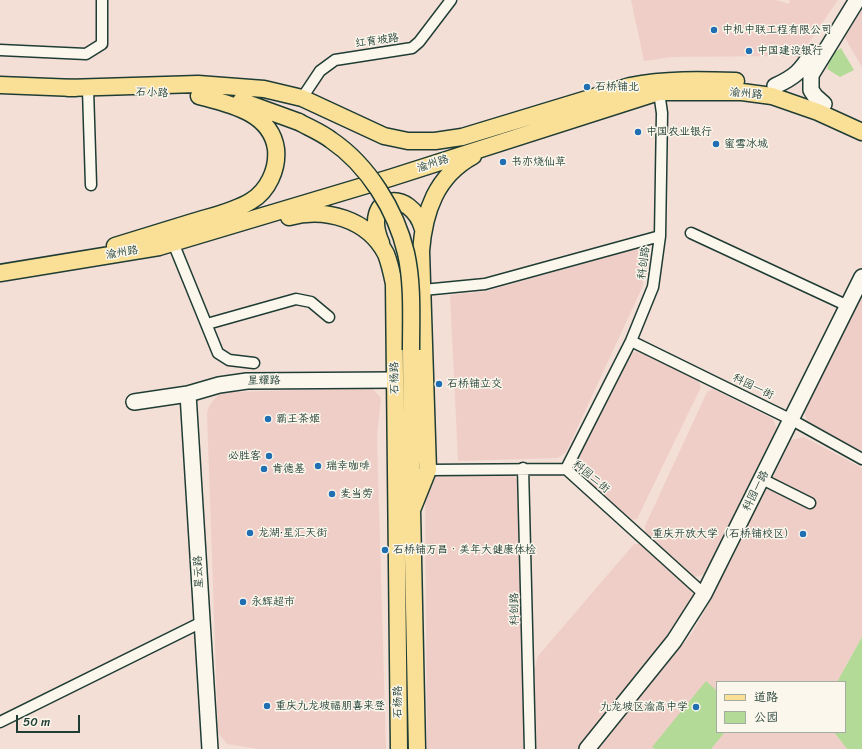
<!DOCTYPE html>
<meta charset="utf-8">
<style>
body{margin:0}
#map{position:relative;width:862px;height:749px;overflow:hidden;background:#f4dfd7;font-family:Sriracha,"LXGW WenKai TC",sans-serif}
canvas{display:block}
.legend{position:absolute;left:716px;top:681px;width:130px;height:52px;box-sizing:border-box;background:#fbf7ec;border:1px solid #a3ada2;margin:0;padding:5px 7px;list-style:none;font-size:12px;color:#1f3d34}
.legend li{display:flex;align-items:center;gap:8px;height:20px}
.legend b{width:20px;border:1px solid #a3ada2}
.scale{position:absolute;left:16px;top:715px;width:64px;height:18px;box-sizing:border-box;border:2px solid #1f3d34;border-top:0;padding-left:5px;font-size:12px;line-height:14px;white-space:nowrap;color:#1f3d34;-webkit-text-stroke:3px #fbf7ec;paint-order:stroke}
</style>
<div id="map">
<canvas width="862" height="749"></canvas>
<ul class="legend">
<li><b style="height:5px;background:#fadf96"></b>道路</li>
<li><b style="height:11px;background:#b3db97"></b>公园</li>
</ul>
<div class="scale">50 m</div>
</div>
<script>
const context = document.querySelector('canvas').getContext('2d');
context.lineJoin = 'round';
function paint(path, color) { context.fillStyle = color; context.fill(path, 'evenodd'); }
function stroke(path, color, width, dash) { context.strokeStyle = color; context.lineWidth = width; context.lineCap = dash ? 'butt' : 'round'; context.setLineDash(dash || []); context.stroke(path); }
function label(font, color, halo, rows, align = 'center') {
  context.font = font + ' Sriracha,"LXGW WenKai TC",sans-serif'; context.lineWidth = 3; context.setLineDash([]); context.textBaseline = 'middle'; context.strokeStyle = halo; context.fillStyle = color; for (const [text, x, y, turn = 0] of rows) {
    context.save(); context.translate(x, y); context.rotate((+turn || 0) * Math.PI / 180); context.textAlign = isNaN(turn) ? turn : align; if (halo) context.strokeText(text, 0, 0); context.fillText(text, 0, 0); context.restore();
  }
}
const built = new Path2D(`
 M631 0H776L789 4 790 0H838L799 57 778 56 672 57 644 61Z
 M859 7 862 9V67L842 33Z
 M645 246 647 265 642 288 566 452 558 458 458 461 450 295 487 291Z
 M862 295V455L808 425 804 411Z
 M637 351 697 379 701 387 637 519 631 520 576 471 574 463 630 354Z
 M372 388 381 398 377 437 386 749H258L227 744 218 733 207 414 209 406 214 399 220 394 228 392Z
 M713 389 773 419 778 432 706 574 694 577 646 534 645 526 707 392Z
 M804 437 862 468V637L837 682H717V732H834L847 749H597L692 633 711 599 791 440Z
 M511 473 518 481 525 749H427L425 497 434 475Z
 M634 544H641L692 590 694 600 668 637 579 749H537L534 671 538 656Z`);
const green = new Path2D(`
 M841 48 854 70 840 77 827 69 832 54Z
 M862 637V749H847L834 732H845V682H837Z
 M706 681 717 691V732H725L711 749H655L652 747Z`);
const street = new Path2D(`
 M0 50 86 54 102 44V0
 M88 89 91 185
 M659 92 662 113 660 236
 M302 98 320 71 335 60 412 48 419 42 451 0
 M691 233 848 306
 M174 245 218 353 229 360 254 363
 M423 290 485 284 660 236 653 287 631 341 566 469
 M207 324 296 299 311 302 329 317
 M631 341 792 420 862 459
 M523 468 530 749
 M428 470 566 469 704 594
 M762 479 810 503
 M0 722 202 622`);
const secondary = new Path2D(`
 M775 86C795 77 801 71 812 53
 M824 104 815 96 811 90V75L857 0
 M188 394 210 749
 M134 402 188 394 219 385 247 381 395 380
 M587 749 674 641 704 594 862 277`);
const primary = new Path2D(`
 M0 85 76 88
 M67 88 198 84 264 89 302 98 384 136 408 141H435L462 137 630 86C666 79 700 80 736 81
 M241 101 299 122
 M289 217C325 207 368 219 386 254 390 264 392 274 394 284L399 749
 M381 243C360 194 411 187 423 229
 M115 246C141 238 167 230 193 222 212 216 233 212 251 201 268 191 278 169 276 149 271 112 229 104 199 96
 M0 273 159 247 390 178 659 92H742L772 96 818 112 862 132
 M411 350 412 510 417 749
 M412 510 428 470 421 251C424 212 436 176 473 156`);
const primaryBridge = new Path2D(`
 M299 122C310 128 322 133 331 140 368 165 396 210 406 253 413 284 411 318 411 350`);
const markers = [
 [714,30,4,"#1f6fb2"],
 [749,51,4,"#1f6fb2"],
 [587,87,4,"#1f6fb2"],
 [638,132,4,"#1f6fb2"],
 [716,144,4,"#1f6fb2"],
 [503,162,4,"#1f6fb2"],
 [439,384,4,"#1f6fb2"],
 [268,419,4,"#1f6fb2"],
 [269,456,4,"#1f6fb2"],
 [318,466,4,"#1f6fb2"],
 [264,469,4,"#1f6fb2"],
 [332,494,4,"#1f6fb2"],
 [250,533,4,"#1f6fb2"],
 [803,534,4,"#1f6fb2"],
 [385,550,4,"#1f6fb2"],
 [243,602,4,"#1f6fb2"],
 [267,706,4,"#1f6fb2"],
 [696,707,4,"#1f6fb2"]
];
const poiNames = [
 ["中机中联工程有限公司",722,30],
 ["中国建设银行",757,51],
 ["石桥铺北",595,87],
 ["中国农业银行",646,132],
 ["蜜雪冰城",724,144],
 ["书亦烧仙草",511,162],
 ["石桥铺立交",447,384],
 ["霸王茶姬",276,419],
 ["必胜客",261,456,"right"],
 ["瑞幸咖啡",326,466],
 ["肯德基",272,469],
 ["麦当劳",340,494],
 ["龙湖·星汇天街",258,533],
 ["重庆开放大学（石桥铺校区）",795,534,"right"],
 ["石桥铺万昌‧美年大健康体检",393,550],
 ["永辉超市",251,602],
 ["重庆九龙坡福朋喜来登",275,706],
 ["九龙坡区渝高中学",688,707,"right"]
];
const streetNames = [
 ["红育坡路",377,41,-8],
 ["石小路",152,93,3],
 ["渝州路",746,94,5],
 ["渝州路",433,164,-18],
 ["渝州路",122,253,-9],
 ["科创路",644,263,-82],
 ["石杨路",395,378,-91],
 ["星耀路",264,381,-1],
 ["科园一街",753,387,26],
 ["科园二街",591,477,40],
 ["科园一路",756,491,-63],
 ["星云路",199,572,-93],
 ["科创路",515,609,-91],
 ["石杨路",398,702,-90]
];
paint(built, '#efcec8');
paint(green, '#b3db97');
stroke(street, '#1f3d34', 13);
stroke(secondary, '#1f3d34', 18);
stroke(primary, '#1f3d34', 19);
stroke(street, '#fbf7ec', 10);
stroke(secondary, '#fbf7ec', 15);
stroke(primary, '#fadf96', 16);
stroke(primaryBridge, '#1f3d34', 19, []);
stroke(primaryBridge, '#fadf96', 16);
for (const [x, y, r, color] of markers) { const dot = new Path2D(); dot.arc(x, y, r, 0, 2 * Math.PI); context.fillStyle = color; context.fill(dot); stroke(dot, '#fbf7ec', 1.5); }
label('11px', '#1f3d34', '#fbf7ec', poiNames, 'left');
label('11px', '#1f3d34', '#fbf7ec', streetNames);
</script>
